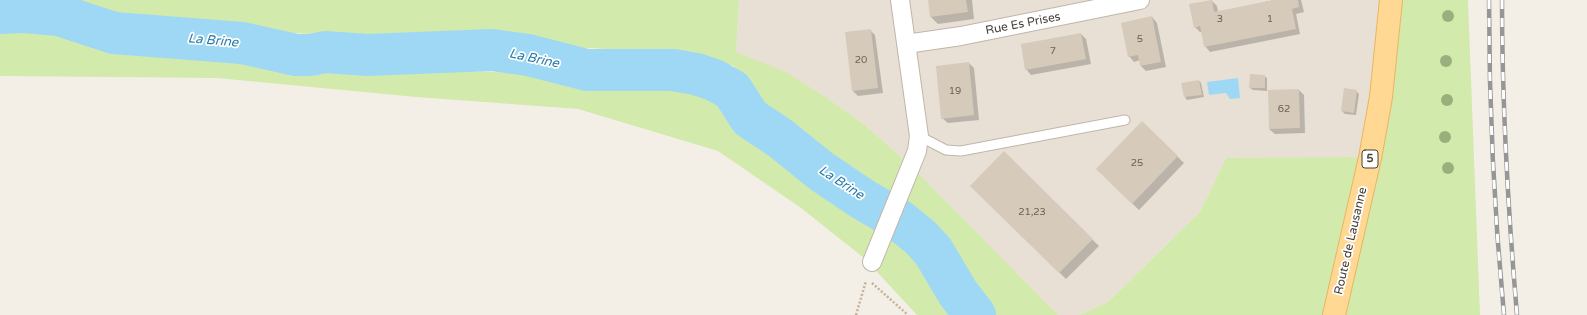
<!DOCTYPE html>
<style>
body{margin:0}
canvas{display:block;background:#f4efe6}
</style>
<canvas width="1587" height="315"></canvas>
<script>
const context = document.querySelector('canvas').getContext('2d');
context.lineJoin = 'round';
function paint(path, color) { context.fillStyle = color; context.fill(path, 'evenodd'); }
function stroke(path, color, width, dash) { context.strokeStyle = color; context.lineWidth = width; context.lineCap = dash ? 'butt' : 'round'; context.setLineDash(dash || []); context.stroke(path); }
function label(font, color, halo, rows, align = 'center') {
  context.font = font + ' "Varela Round",sans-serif'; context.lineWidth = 3.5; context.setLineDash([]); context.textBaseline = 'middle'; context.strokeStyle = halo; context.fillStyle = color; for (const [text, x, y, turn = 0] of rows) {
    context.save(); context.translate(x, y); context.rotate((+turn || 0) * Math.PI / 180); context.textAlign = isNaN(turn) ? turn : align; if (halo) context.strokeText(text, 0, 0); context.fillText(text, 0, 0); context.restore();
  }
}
const residential = new Path2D(`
 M739 0H1391L1370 158H1226L1200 212 1108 302 1079 315H1058L901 157 866 126 830 100 736 52Z`);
const green = new Path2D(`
 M0 0H739L736 52 786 72 830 100 866 126 911 166 1058 315H917L864 258 801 208 718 151 578 109 416 97 217 78 0 76V19L21 16 62 22 113 44 355 66 517 73 602 82 657 79 728 108 742 77 734 66 708 60 662 52 625 50 363 36 104 25 71 10 50 5 0 4Z
 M1391 0H1468L1480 315H1079L1108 302 1200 212 1226 158 1370 157Z`);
const water = new Path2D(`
 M1238 78 1240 98 1230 99 1226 93 1209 95 1207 82Z`);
const shadow = new Path2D(`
 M929 0H972L974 19 938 24 931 17Z
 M1211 0 1217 6 1218 12 1274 0H1301L1304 12 1296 14 1300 34 1210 52 1205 46 1202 32H1200L1195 27Z
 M1152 17 1157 23 1166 67 1146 71 1141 66 1140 60 1134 62 1129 56Z
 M870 30 875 35 883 93 858 96 853 91Z
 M1081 34 1086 39 1091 64 1031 75 1026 69Z
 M969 63 974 68 979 120 948 123 942 118Z
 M1264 76 1267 78V91L1253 90 1250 88Z
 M1199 81 1201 83 1204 97 1187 100 1185 97Z
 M1299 90 1304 95 1305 133 1275 134 1269 129V91H1267Z
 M1356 91 1359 94 1356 115 1345 114 1342 111Z
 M1142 122 1184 163 1139 210 1097 169Z
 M1004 153 1099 246 1066 279 972 186Z`);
const river = new Path2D(`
 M0 13 25 12 59 15 114 33 242 43 296 55H311L325 52 367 55 492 50 528 55 587 70H673L696 74 714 80 732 90 750 118 780 138 821 171 864 200 899 220 920 237 933 251 958 293 975 315`);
const building = new Path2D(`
 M928 0H966L968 12 930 17Z
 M1212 0 1214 12 1274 0H1298L1299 7 1292 9 1296 29 1204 47 1200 26 1194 28 1189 4Z
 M1152 16 1161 62 1140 66 1138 55 1128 57 1121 23Z
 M871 29 878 88 852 91 845 32Z
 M1081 33 1086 59 1025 70 1021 44Z
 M969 62 974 115 941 119 936 66Z
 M1250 74 1265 75V88H1249Z
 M1199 80 1202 95 1184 97 1181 83Z
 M1344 88 1357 90 1354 113 1341 111Z
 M1299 89 1300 128 1269 129 1268 90Z
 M1142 121 1178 156 1132 204 1096 169Z
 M1004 151 1093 239 1059 273 970 186Z`);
const path = new Path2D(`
 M872 283 908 315
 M856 315 866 281`);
const lane = new Path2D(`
 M919 136 946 150 961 151 1125 120`);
const street = new Path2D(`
 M906 44 961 36 1140 0
 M872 262 917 151 919 136 900 0`);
const primary = new Path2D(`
 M1334 315 1370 158 1381 97 1391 0`);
const rail = new Path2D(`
 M1489 0C1489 105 1494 210 1504 315
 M1502 0C1502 105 1508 210 1517 315`);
const trees = [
 [1448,16],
 [1446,61],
 [1447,100],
 [1445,137],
 [1448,168]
];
const numberNames = [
 ["3",1220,19],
 ["1",1270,19],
 ["5",1140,39],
 ["7",1053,51],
 ["20",861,60],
 ["19",955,91],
 ["62",1284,109],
 ["25",1137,163],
 ["21,23",1032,212]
];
const shields = [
 [1370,159,16]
];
const shieldNames = [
 ["5",1370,159]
];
const streetNames = [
 ["Rue Es Prises",1023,24,-11],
 ["Route de Lausanne",1351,241,-77]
];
const waterNames = [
 ["La Brine",213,41,5],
 ["La Brine",534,59,12],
 ["La Brine",841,183,33]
];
paint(residential, '#e8e0d4');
paint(green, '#d3eaad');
paint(water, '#9fd8f4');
paint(shadow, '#0003');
stroke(river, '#9fd8f4', 42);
paint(building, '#d6cabb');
stroke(lane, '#c0b6a8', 11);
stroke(street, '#c0b6a8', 20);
stroke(primary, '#eab55f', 24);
stroke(path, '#c3b199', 2.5, [2, 2]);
stroke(lane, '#fff', 9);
stroke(street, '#fff', 18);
stroke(primary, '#ffd894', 22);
stroke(rail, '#969696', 4.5);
stroke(rail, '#fff', 3, [9]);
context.fillStyle = '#98b07c';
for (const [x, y] of trees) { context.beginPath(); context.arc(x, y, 6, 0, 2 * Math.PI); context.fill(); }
label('10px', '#6b6256', null, numberNames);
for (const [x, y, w] of shields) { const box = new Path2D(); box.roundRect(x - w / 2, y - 9, w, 18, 3); context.fillStyle = '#fff'; context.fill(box); stroke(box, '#473f35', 1); }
label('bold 11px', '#473f35', null, shieldNames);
label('12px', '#473f35', '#fff', streetNames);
label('italic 13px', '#267ba8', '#fff', waterNames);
</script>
